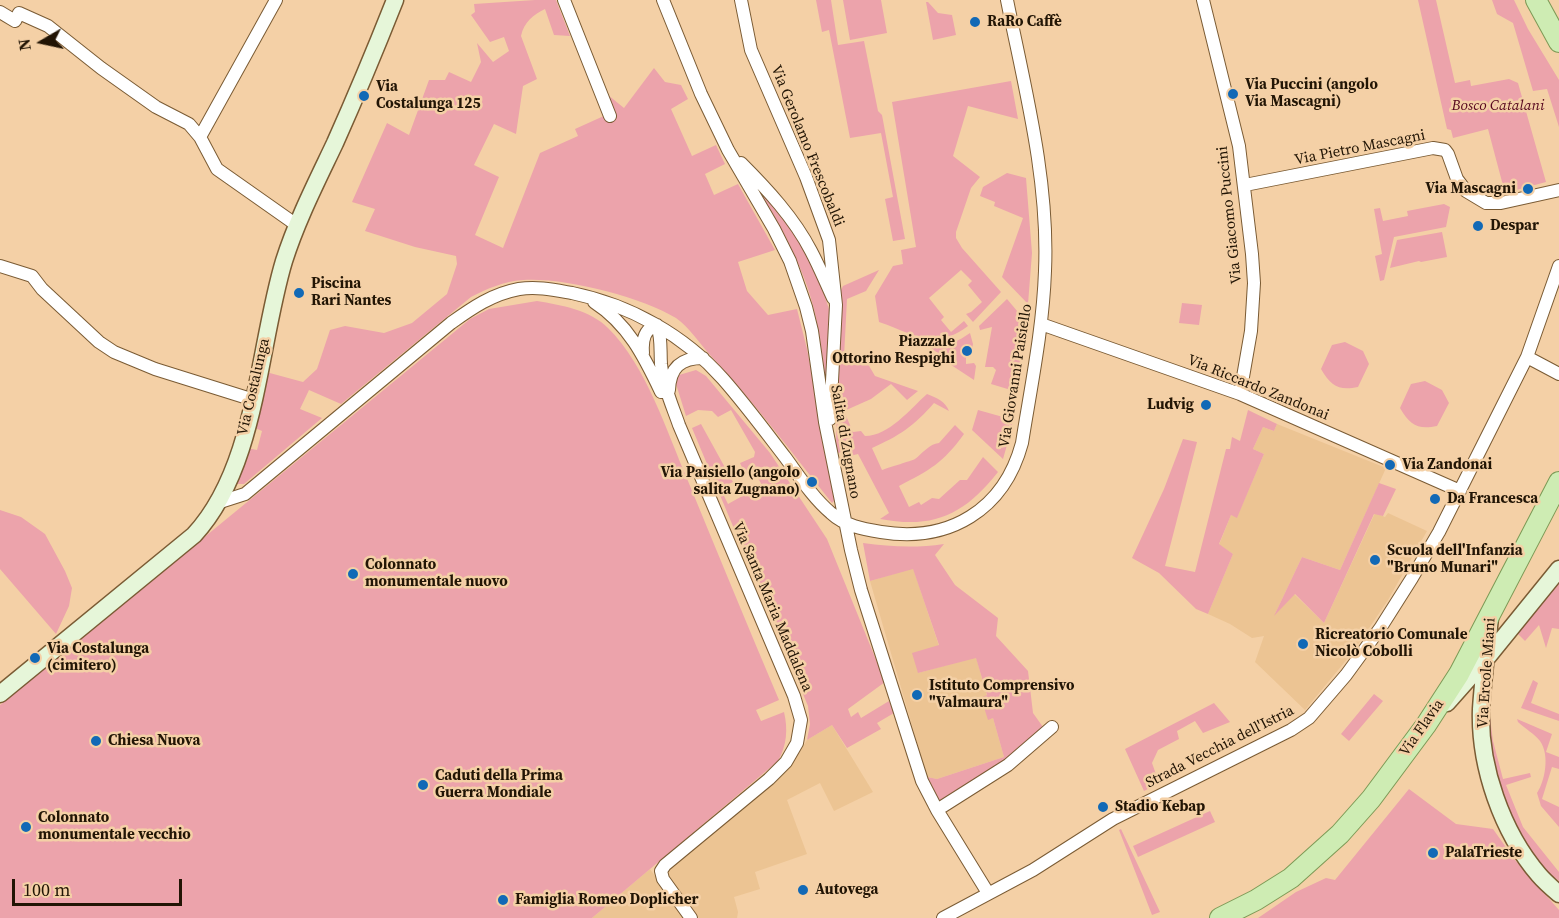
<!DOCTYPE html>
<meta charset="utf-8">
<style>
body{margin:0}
#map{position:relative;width:1559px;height:918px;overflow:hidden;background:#f4d0a6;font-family:"Source Serif 4",serif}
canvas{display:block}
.north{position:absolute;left:12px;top:12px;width:60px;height:60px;-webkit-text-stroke:4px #f4d0a6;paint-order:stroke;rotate:261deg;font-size:16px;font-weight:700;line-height:24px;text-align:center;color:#221505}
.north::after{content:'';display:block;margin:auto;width:21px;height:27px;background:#221505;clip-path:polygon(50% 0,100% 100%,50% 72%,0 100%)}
.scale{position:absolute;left:12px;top:879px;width:170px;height:27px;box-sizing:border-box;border:3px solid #221505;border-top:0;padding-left:8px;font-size:18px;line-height:21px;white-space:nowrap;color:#221505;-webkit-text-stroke:4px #f4d0a6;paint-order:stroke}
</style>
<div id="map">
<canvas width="1559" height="918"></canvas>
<div class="north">N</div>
<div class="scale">100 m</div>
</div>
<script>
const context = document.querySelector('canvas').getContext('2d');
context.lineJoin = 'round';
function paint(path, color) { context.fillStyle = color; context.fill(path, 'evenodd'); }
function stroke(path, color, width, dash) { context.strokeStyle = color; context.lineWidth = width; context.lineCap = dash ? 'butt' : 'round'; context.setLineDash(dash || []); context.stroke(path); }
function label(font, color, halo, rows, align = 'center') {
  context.font = font + ' "Source Serif 4",serif'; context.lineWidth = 5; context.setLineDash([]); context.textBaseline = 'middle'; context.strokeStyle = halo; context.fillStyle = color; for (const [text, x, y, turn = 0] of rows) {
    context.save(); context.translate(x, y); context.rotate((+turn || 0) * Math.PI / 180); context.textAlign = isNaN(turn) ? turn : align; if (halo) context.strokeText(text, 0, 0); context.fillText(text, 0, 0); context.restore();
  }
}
const built = new Path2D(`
 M1277 424 1386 468 1340 570 1302 557 1275 614 1294 594 1324 623 1375 513 1385 517 1388 513 1427 531 1388 600 1353 652 1305 710 1255 662 1264 636 1252 638 1230 624 1208 614 1233 554 1219 545 1231 515 1237 517 1264 454 1253 449 1263 427 1274 431Z
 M913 568 939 646 918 673 976 657 987 696 981 698 989 719 993 718 1004 757 937 779 927 777 870 581Z
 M832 725 873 792 834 811 820 783 787 800 807 854 755 872 760 889 734 897 738 912 737 918H699L668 876 669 870 789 769 807 740Z
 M650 869 684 918H592Z`);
const green = new Path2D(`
 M535 0H556L570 36 554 35 545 9C533 15 524 22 521 36L537 79 523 86 516 134 494 124 474 165 499 177 475 235 503 248 540 153 578 136 575 129 606 115 605 95H608L624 108 654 68 665 82 681 85 688 99 671 109 692 156 716 145 725 164 705 174 714 195 738 184 775 250 738 262 747 291 768 315 797 309 807 349 834 494V501L832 503C792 453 754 402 710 355 700 344 689 327 676 318 642 297 563 277 523 280 504 281 487 289 471 297L341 404 309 390 300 409 322 418 244 484H235L247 448 257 450 262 431 253 427 266 372 303 382 317 369 330 330 345 326 384 333 412 323 447 294 457 264 456 256 415 247 365 231 375 209 352 202 387 123 409 135 429 80H445L449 72 471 82 481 62 477 43 493 62 509 51 504 37 490 42 471 15 475 12 474 4Z
 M816 0H831L838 45 864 41 878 111 882 115 905 239 893 241 885 199 893 197 881 133 850 138 829 30 822 32Z
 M843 0H881L887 33 850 40Z
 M1418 0H1436L1455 83 1470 80 1471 86 1509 79 1518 83 1546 182 1505 193 1488 129 1453 138 1451 130 1447 129Z
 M1492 0H1514L1528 29 1559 80V127L1547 89 1533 91 1513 23 1497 14Z
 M926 2H928L938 13 952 15 956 35 933 40Z
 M1011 81 1018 119 968 106 953 156 980 177 971 188 956 232V238L962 248 1001 292 973 322 966 314 971 312 982 302 968 285 972 281 961 270 929 298 944 317 941 320 951 332 964 321 968 326C935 351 914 334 879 322L875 296 893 266 903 264 901 250 916 247 892 102Z
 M1007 173 1026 178 1032 253 1028 304 1002 277 1023 218 994 206 995 202 980 196 983 187Z
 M756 185 799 240 823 291 829 309 827 391C823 368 822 345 817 323 808 273 781 227 756 185Z
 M1444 204 1450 207 1446 227 1394 237 1384 280 1380 281 1375 256 1382 254 1374 209 1380 208 1383 221 1408 216 1407 211Z
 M1442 232 1447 257 1421 262 1419 261 1390 268 1397 240Z
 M879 270 866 291 847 299 844 357 856 363 865 359 875 376 918 391 907 400 891 384 871 399 844 411 853 432 861 431 865 436C889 436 910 409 927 394 937 398 945 401 949 411L934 403C914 426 899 436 872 448L882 470C890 467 911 461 915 459 923 453 929 444 939 443L955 425 964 434C943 463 930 470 899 486L909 507 919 502 921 505 932 498 939 499 960 480H967L983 457 998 472C964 515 934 529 880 519L889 513 858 454 846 457 845 451 838 453 836 444 840 292 843 286Z
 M1007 299 1023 318 1027 331 1011 431 1003 459 972 430 978 410 1003 417 1011 390 991 384 996 370 993 367H985L992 327 980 330 979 326Z
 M537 301C561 305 590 310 608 328 646 365 667 432 688 481 718 554 748 627 779 700L756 710 761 721 784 712C788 729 787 745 778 761L592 918H0V705L470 319 489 309Z
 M1182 303 1202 305 1199 325 1179 323Z
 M970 333 973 344 971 354 966 355V364L974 363 976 366 974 380 939 357 938 353 926 345C943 348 956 343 970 333Z
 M1345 342 1363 351 1369 364 1358 387C1339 391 1331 386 1321 369L1332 345Z
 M696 370 706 376 770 453 827 539 885 682 848 709 851 717 858 712 861 718 889 701 894 713 877 723 881 729 847 748 832 725 807 740 810 724 808 706 692 428 701 424 733 482 720 488 728 504 762 485 753 470 745 474 740 463 754 457 755 452 731 410 718 417 712 411 698 410 686 416 676 384 679 375Z
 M1425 381 1442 390 1449 403 1437 426C1418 430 1410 425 1400 408L1411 384Z
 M1248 410 1277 424 1274 431 1263 427 1253 449 1264 454 1237 518 1231 515 1219 544 1233 554 1208 614 1196 609 1159 573 1132 558 1164 489 1183 439 1197 442 1165 566 1195 572 1226 449H1230L1232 437 1240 441Z
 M1379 483 1396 489 1383 516 1374 514 1324 623 1295 594 1274 616 1302 557 1340 570Z
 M0 510 21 517 45 534 65 571 72 588 69 606 56 634 0 569Z
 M863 543C891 547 917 548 944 544L935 555 955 585 998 618 996 636 1028 671 1033 713 1043 727 1004 762 940 803 927 777 937 779 1004 757 993 718 988 720 981 698 987 695 976 658 918 673 912 653 939 645 913 569 870 581Z
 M1559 581V629L1552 628 1546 648 1539 625 1525 641 1517 633Z
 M1533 680 1538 683 1531 703 1559 714V721L1521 708Z
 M1374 694 1383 701 1349 741 1341 734Z
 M1487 694 1493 741 1503 779 1530 773 1531 777 1506 785 1523 827 1559 872V881L1546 871 1521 837 1502 791 1488 745Z
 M1214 703 1230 722 1203 733 1195 721 1177 731 1179 739 1158 750 1152 763 1159 783 1144 791 1125 749Z
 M1517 719 1552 734 1546 752 1559 757V769L1552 767 1542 799 1559 807V827L1541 806 1537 793C1545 781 1550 755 1540 741 1535 734 1524 728 1518 722Z
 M1409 789 1456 824 1493 829 1515 860 1559 910V918H1258L1296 892 1326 878 1335 880Z
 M1210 811 1215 822 1138 857 1133 846Z
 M1121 829 1160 912 1152 915 1119 830Z`);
const street = new Path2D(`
 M564 0 610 116
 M663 0 701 94 728 150 774 229 790 261 806 307 812 331 825 422 851 550 861 590 922 781 937 810 988 893
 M741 0 751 50 806 177 829 240 836 305 830 419
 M1203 0 1239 146 1252 254 1254 283 1251 331 1240 394
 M0 12 15 21 19 13 48 26 101 68 156 107 189 124 200 137 217 169 298 226
 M200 137 276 0
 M741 163C767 189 794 218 811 251 819 266 826 283 833 298
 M1245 185 1433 148 1445 150 1448 154 1457 179 1466 191 1486 203H1501L1559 190
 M0 266 32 276 42 289 99 342 114 352 155 369 254 400
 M594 302C628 324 644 356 661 392
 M1041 324 1240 394 1460 491
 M657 325C662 339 660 350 661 364 663 385 672 405 679 425L794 696 801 720 797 743 786 762 769 779 665 865 661 871 663 879 691 918
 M643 353C642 340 644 329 657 325
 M1527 357 1559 374
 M669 390C670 368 680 358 703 358
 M217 503 245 494 451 323C472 308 492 294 519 289 537 286 555 290 572 293 630 305 684 335 723 379 745 404 765 431 785 457 799 476 813 498 831 513 845 526 863 529 881 532 949 543 1004 510 1022 443 1031 386 1043 329 1045 271 1049 180 1025 89 1007 0
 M937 810 1008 765 1052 727
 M943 918 1033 870 1113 819 1291 730 1309 718 1346 675 1381 627 1412 578 1439 532 1527 357 1559 266`);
const secondary = new Path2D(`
 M1490 617C1487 648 1483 679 1481 709 1479 766 1502 832 1539 875 1545 882 1552 888 1559 894
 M0 694 194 535C257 467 258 347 284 261 297 220 317 181 335 143 356 96 376 48 395 0
 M1447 703 1486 659 1559 569`);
const primary = new Path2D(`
 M1536 0 1559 42
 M1220 918 1256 900 1291 878 1340 834 1371 799 1426 725 1459 674 1559 482`);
const markers = [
 [975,22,6,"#1269b6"],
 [1233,94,6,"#1269b6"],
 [364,96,6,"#1269b6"],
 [1528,189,6,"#1269b6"],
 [1478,226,6,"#1269b6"],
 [299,293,6,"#1269b6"],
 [967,351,6,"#1269b6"],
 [1206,405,6,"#1269b6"],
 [1390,465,6,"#1269b6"],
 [812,482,6,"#1269b6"],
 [1435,499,6,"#1269b6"],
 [1375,560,6,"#1269b6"],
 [353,574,6,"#1269b6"],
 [1303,644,6,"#1269b6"],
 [35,658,6,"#1269b6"],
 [917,695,6,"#1269b6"],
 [96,741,6,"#1269b6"],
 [423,785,6,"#1269b6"],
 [1103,807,6,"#1269b6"],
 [26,827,6,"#1269b6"],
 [1433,853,6,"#1269b6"],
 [803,890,6,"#1269b6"],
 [503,900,6,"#1269b6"]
];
const poiNames = [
 ["RaRo Caffè",987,22],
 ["Via Puccini (angolo",1245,85],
 ["Via Mascagni)",1245,102],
 ["Via",376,87],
 ["Costalunga 125",376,104],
 ["Via Mascagni",1516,189,"right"],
 ["Despar",1490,226],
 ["Piscina",311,284],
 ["Rari Nantes",311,301],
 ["Piazzale",955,342,"right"],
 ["Ottorino Respighi",955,359,"right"],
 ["Ludvig",1194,405,"right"],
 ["Via Zandonai",1402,465],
 ["Via Paisiello (angolo",800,473,"right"],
 ["salita Zugnano)",800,490,"right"],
 ["Da Francesca",1447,499],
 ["Scuola dell'Infanzia",1387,551],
 ["\"Bruno Munari\"",1387,568],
 ["Colonnato",365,565],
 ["monumentale nuovo",365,582],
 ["Ricreatorio Comunale",1315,635],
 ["Nicolò Cobolli",1315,652],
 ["Via Costalunga",47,649],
 ["(cimitero)",47,666],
 ["Istituto Comprensivo",929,686],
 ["\"Valmaura\"",929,703],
 ["Chiesa Nuova",108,741],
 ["Caduti della Prima",435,776],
 ["Guerra Mondiale",435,793],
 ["Stadio Kebap",1115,807],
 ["Colonnato",38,818],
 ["monumentale vecchio",38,835],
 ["PalaTrieste",1445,853],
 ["Autovega",815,890],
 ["Famiglia Romeo Doplicher",515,900]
];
const parkNames = [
 ["Bosco Catalani",1498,106]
];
const streetNames = [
 ["Via Gerolamo Frescobaldi",807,146,68],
 ["Via Pietro Mascagni",1360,148,-11],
 ["Via Giacomo Puccini",1230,215,-96],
 ["Via Giovanni Paisiello",1016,376,-81],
 ["Via Costalunga",254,387,-77],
 ["Via Riccardo Zandonai",1258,388,22],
 ["Salita di Zugnano",845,442,80],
 ["Via Santa Maria Maddalena",772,607,67],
 ["Via Ercole Miani",1487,673,-86],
 ["Via Flavia",1422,728,-55],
 ["Strada Vecchia dell'Istria",1220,747,-27]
];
paint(built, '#ecc493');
paint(green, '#eca3ab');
stroke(street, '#7a5b34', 14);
stroke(secondary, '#7a5b34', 19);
stroke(primary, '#7c9955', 22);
stroke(street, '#fff', 12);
stroke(secondary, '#e6f6d9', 16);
stroke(primary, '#ceecb3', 20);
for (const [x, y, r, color] of markers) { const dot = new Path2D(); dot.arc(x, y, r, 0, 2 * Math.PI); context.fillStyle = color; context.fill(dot); stroke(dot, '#f4d0a6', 2); }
label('bold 15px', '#221505', '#f4d0a6', poiNames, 'left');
label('italic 15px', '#56061e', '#f4d0a6', parkNames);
label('15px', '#221505', '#f4d0a6', streetNames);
</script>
